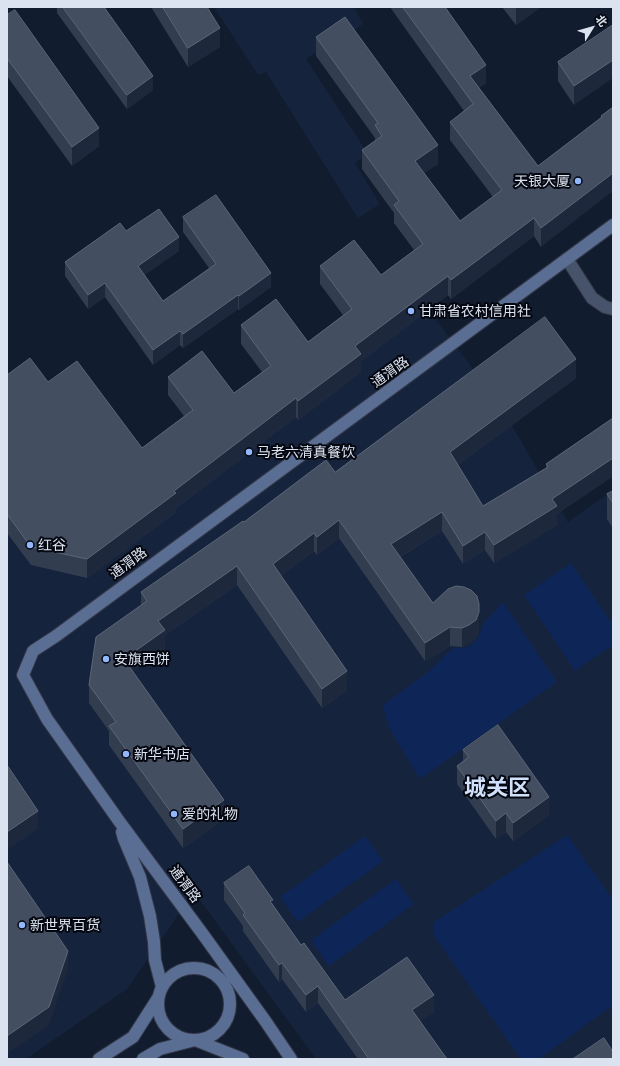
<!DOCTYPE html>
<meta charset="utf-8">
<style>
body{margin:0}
#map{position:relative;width:620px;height:1066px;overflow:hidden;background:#121c2f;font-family:Commissioner,"Noto Sans SC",sans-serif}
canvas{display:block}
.frame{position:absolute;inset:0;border:8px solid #dbe3f1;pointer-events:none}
.north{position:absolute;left:572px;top:8px;width:40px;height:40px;-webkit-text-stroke:3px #04070f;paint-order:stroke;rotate:53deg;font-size:11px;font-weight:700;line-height:16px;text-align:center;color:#dbe3f1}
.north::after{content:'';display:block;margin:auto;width:14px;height:18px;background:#dbe3f1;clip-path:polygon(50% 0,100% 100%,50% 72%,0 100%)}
</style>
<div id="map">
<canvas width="620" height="1066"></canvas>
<div class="frame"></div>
<div class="north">北</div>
</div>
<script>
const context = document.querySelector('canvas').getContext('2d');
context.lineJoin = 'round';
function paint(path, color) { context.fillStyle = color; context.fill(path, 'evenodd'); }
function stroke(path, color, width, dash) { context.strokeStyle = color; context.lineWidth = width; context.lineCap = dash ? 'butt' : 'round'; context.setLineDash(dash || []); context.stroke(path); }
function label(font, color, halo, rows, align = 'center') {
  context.font = font + ' Commissioner,"Noto Sans SC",sans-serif'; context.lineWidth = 4; context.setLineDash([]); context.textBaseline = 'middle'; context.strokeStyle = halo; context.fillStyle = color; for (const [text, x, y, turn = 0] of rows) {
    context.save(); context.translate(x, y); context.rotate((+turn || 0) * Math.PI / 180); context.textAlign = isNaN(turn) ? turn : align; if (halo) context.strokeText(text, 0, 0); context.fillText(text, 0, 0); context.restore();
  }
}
const built = new Path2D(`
 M214 7H354L363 24 306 59 368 154 355 163 380 204 358 218 266 72 258 75Z
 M412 288 500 405 568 522 613 490V1059H316L194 892 127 989 26 1059H7V399L95 525Z`);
const green = new Path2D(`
 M571 563 613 625V645L575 671 524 595Z
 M503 602 557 682 420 779 389 728 383 705 428 672 453 648 469 647 478 638 483 624Z
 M567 835 613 900V1005L539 1059H521L434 936V922Z
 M365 836 383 861 298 922 280 897Z
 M396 879 414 904 329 966 311 940Z`);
const street = new Path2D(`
 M567 259 592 298 605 307 613 309`);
const secondary = new Path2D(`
 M122 832 124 839 140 877 150 916 154 942 155 960 162 987
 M158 1004a36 36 0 1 1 72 0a36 36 0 1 1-72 0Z
 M99 1059 133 1037 158 998
 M143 1059 160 1049 195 1040 243 1059
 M291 1059 266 1022 202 933 119 821 47 719 23 675 33 651 56 636 613 225`);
const wall = new Path2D(`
 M57 7H104L153 90 127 109 57 13Z
 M151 7H207L220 47 188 67Z
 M390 7H445L486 83 479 88 538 166 601 118V116L613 107 541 247 534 236 451 299 448 295 361 361V372L298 420 296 417 176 508V512L87 578 31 565 7 533V375L48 382 142 448 184 416 168 395V377L234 393 262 372 241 344V325L308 342 343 315 320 284V266L381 275 414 250 394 223V213L362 169V150L375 141V138L316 56V37L438 164 424 173 460 221 493 197 450 140V122L464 111Z
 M502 7H541L516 25Z
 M7 15 99 146 72 166 7 76Z
 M613 25 574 105 558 81V62Z
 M183 217 271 287 239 310 238 309 183 348 180 345 153 365 105 297 88 309 65 276V262L126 231 179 251 144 275 163 301 209 268 183 232Z
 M576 378 458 465 483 506 546 468V464L613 418V476L557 514V525L494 563 485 550 463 564 442 531 400 557 433 603 479 623V631L476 638 469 644 462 647 450 646 425 661 339 538 317 555 314 551 281 576 347 690 322 708 237 585 165 635V649L132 671 224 819 183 848 109 745V731L89 703V685L141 605V592L244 522 335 472Z
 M613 491V528L607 519V494Z
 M463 750 549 815 513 841 506 832 496 839 457 784V766L463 761Z
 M224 883 273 905 301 945 345 1000 434 1012 420 1021 447 1059H358L318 1003 306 1012 282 979 279 982 243 931V926L224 900Z`);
const shadedWall = new Path2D(`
 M516 7H541L516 25Z
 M220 28V47L188 67V48Z
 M613 60V78L574 105V86Z
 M486 65V83L470 95V76Z
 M153 76V90L127 109V95Z
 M99 128V146L72 166V147Z
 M438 145V164L415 180V161Z
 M613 173V191L541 247V228Z
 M534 218V236L451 299V280Z
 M179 237V251L138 280V266Z
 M271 273V287L239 310V296Z
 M448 276V295L361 361V372L298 420V401L355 346Z
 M105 283V297L88 309V295Z
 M238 295V309L183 348V334Z
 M180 331V345L153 365V350Z
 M576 359V378L450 471V452Z
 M296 398V417L176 508V512L87 578V559L174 491Z
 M613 458V476L557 514V525L494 563V545L552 499Z
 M442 512V531L391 562V544Z
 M339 520V538L317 555V537Z
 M485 532V550L463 564V546Z
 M314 533V551L273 582V564Z
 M237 566V585L165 635V649L124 678V659L158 621Z
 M479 604V631L476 638 469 644 462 647V628Z
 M450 627V646L425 661V643Z
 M347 671V690L322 708V689Z
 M549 797V815L513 841V823Z
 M224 800V819L183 848V829Z
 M38 811V829L7 850V832Z
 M506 813V832L496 839V821Z
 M68 951V969L49 1025 7 1054V1036Z
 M282 963V979L279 982V965Z
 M318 986V1003L306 1012V995Z
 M434 995V1012L412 1027V1010Z`);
const building = new Path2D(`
 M63 7H104L153 76 127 95Z
 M163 7H207L220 28 188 48Z
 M403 7H445L486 65 470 76 538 166 602 117 601 116 613 107V173L541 228 534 218 451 280 448 276 355 346 361 354 298 401 296 398 174 491 176 493 87 559 31 547 7 514V375L30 358 48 382 77 361 142 448 193 410 168 377 202 351 234 393 271 366 241 325 276 299 308 342 352 309 320 266 354 240 381 275 423 244 394 205 399 201 362 150 382 136 375 125 378 123 316 37 345 17 438 145 415 161 460 221 502 190 450 122 473 104Z
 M15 10 99 128 72 147 7 58V15Z
 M613 25V60L574 86 558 62Z
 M216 195 271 273 239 296 238 295 183 334 180 331 153 350 105 283 88 295 65 262 120 223 126 231 159 209 179 237 138 266 163 301 216 264 183 217Z
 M545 317 576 359 450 452 483 506 548 467 546 464 613 418V458L552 499 557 506 494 545 485 532 463 546 442 512 391 544 433 603 448 589 456 586 464 587 471 590 477 596 479 604V612L476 620 469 625 462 628 450 627 425 643 339 520 317 537 314 533 273 564 347 671 322 689 237 566 158 621 165 630 124 659 224 800 183 829 109 726 116 722 89 685 96 637 147 601 141 592 243 521 244 522 326 460 335 472Z
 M613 491V503L607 494Z
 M498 725 549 797 513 823 506 813 496 821 457 766 469 757 463 750Z
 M7 765 38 811 7 832Z
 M7 862 68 951 49 1007 7 1036Z
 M249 866 273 900 270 901 301 945 304 943 345 1000 407 957 434 995 412 1010 447 1059H369L318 986 306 995 282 963 279 965 243 915 245 913 224 883Z
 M604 1038 613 1052V1059H573Z`);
const markers = [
 [578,181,4,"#92b7fd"],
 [411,311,4,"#92b7fd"],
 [249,452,4,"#92b7fd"],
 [30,545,4,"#92b7fd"],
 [106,659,4,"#92b7fd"],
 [126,754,4,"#92b7fd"],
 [174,814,4,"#92b7fd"],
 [22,925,4,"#92b7fd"]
];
const poiNames = [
 ["天银大厦",570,181,"right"],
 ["甘肃省农村信用社",419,311],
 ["马老六清真餐饮",257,452],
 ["红谷",38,545],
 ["安旗西饼",114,659],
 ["新华书店",134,754],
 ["爱的礼物",182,814],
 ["新世界百货",30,925]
];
const streetNames = [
 ["通渭路",390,372,-36],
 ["通渭路",128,563,-37],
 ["通渭路",185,884,53]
];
const townNames = [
 ["城关区",497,788]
];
paint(built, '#16233c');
paint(green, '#0e2657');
stroke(street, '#323747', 14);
stroke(secondary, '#323747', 14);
stroke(street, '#47536a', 12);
stroke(secondary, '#5a6e93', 12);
paint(wall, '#323d50');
paint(shadedWall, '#1d283c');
paint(building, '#444e61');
stroke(building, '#5c6678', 1);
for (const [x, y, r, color] of markers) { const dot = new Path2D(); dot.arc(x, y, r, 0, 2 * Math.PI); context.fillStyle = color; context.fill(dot); stroke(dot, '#04070f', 1.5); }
label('14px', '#dbe3f1', '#04070f', poiNames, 'left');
label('14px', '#dbe3f1', '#04070f', streetNames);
label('bold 22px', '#d0dffa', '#04070f', townNames);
</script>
